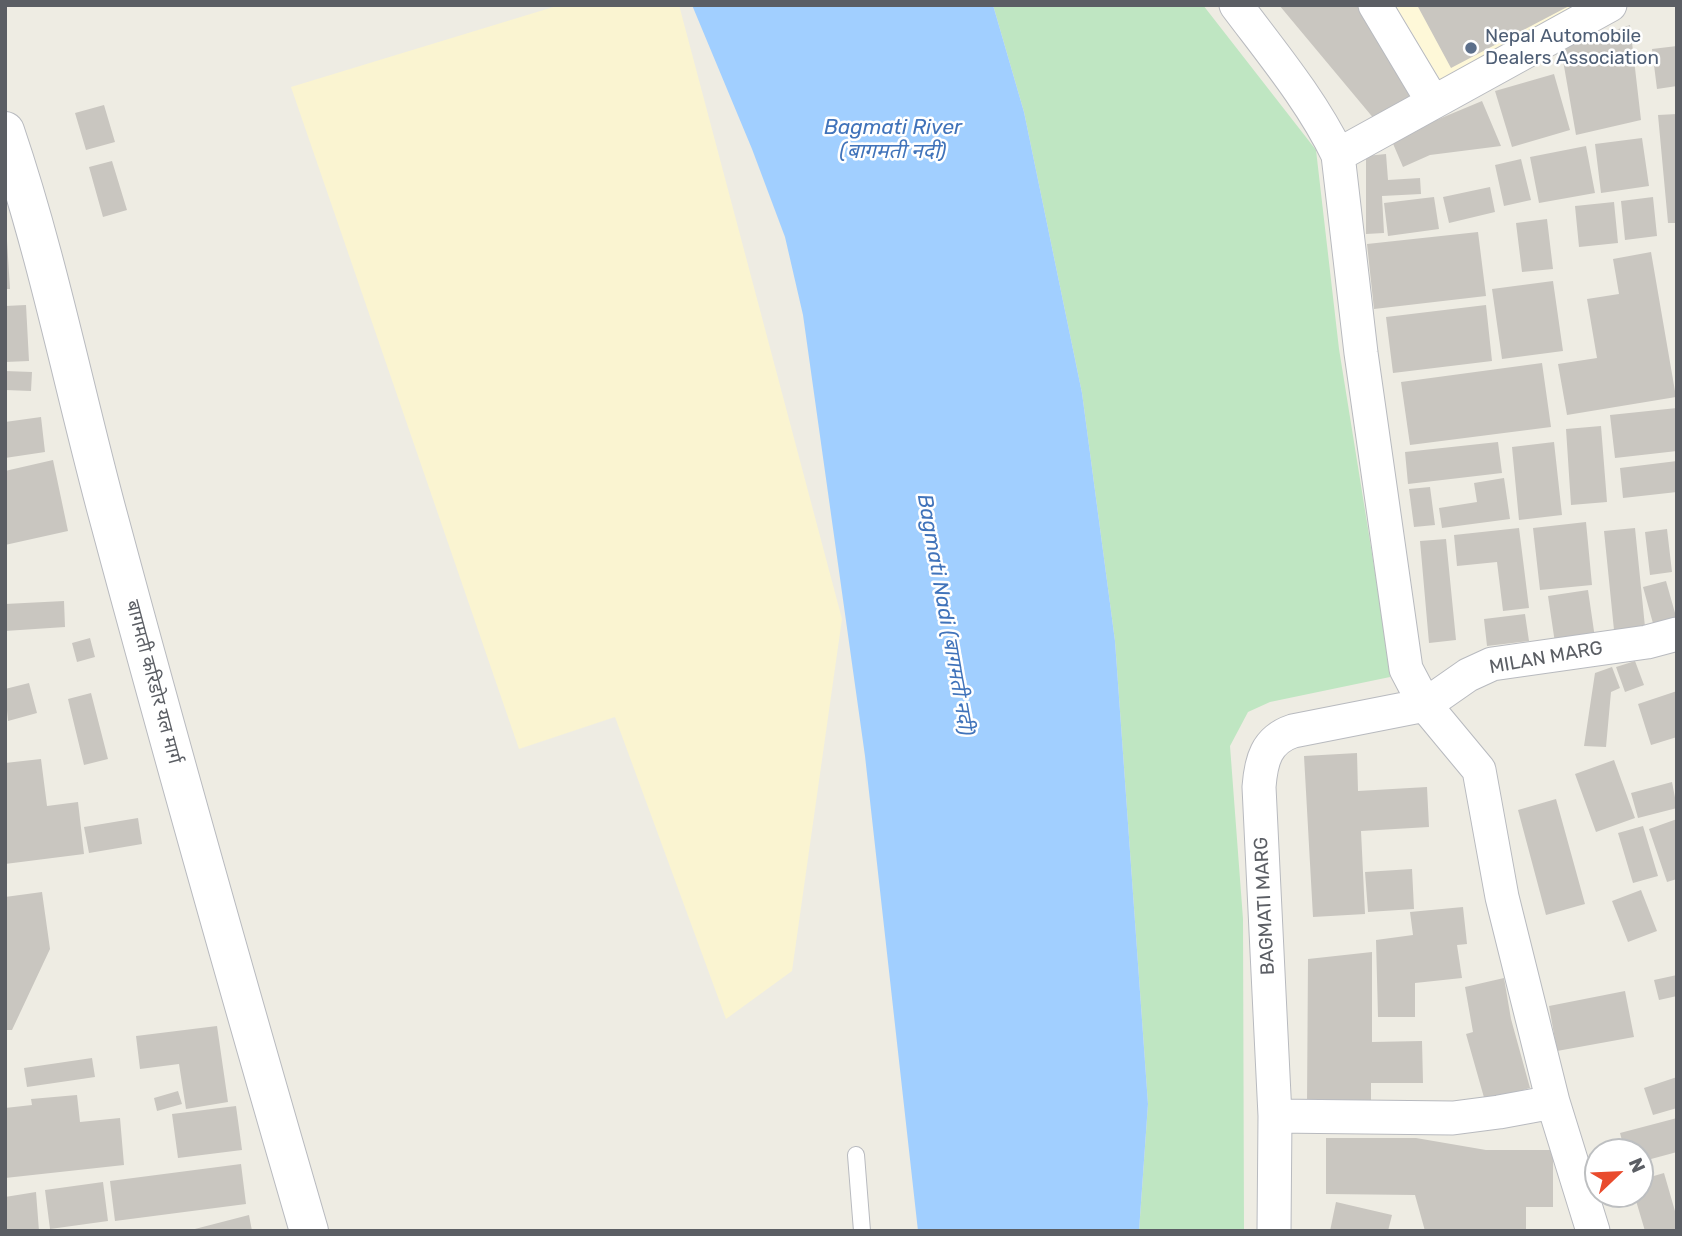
<!DOCTYPE html>
<meta charset="utf-8">
<style>
body{margin:0}
#map{position:relative;width:1682px;height:1236px;overflow:hidden;background:#eeece3;font-family:Rubik,sans-serif}
canvas{display:block}
.frame{position:absolute;inset:0;border:7px solid #5b5e64;pointer-events:none}
.north{position:absolute;left:1584px;top:1138px;width:70px;height:70px;box-sizing:border-box;background:#fff;border:2px solid #bdbfc1;border-radius:50%;rotate:67deg;font-size:19px;font-weight:700;line-height:28px;text-align:center;color:#5b5e64}
.north::after{content:'';display:block;margin:auto;width:24px;height:32px;background:#e94b2d;clip-path:polygon(50% 0,100% 100%,50% 72%,0 100%)}
</style>
<div id="map">
<canvas width="1682" height="1236"></canvas>
<div class="frame"></div>
<div class="north">N</div>
</div>
<script>
const context = document.querySelector('canvas').getContext('2d');
context.lineJoin = 'round';
function paint(path, color) { context.fillStyle = color; context.fill(path, 'evenodd'); }
function stroke(path, color, width, dash) { context.strokeStyle = color; context.lineWidth = width; context.lineCap = dash ? 'butt' : 'round'; context.setLineDash(dash || []); context.stroke(path); }
function label(font, color, halo, rows, align = 'center') {
  context.font = font + ' Rubik,"Noto Sans Devanagari",sans-serif'; context.lineWidth = 5; context.setLineDash([]); context.textBaseline = 'middle'; context.strokeStyle = halo; context.fillStyle = color; for (const [text, x, y, turn = 0] of rows) {
    context.save(); context.translate(x, y); context.rotate((+turn || 0) * Math.PI / 180); context.textAlign = isNaN(turn) ? turn : align; if (halo) context.strokeText(text, 0, 0); context.fillText(text, 0, 0); context.restore();
  }
}
const commercial = new Path2D(`
 M1395 5H1594L1447 91Z`);
const green = new Path2D(`
 M993 5H1203L1316 150 1339 349 1389 659 1390 677 1270 702 1248 712 1230 746 1243 919 1244 1231H1139L1148 1104 1115 641 1082 393 1024 112Z`);
const sand = new Path2D(`
 M560 5H679L842 619 792 971 726 1019 615 717 519 749 291 87Z`);
const water = new Path2D(`
 M692 5H993L1024 112 1082 393 1115 641 1148 1104 1139 1231H918L865 756 803 315 785 237 752 149Z`);
const building = new Path2D(`
 M1279 5H1359L1413 94 1375 120Z
 M1417 5H1571L1451 68Z
 M1630 25 1641 120 1576 135 1561 49Z
 M1677 46V86L1657 89 1652 49Z
 M1554 74 1570 130 1512 147 1495 91Z
 M1482 101 1501 146 1430 155 1403 167 1391 139Z
 M104 105 115 142 86 150 75 113Z
 M1677 114V223H1668L1658 115Z
 M1642 138 1649 186 1601 193 1595 144Z
 M1586 146 1595 193 1539 203 1530 157Z
 M1386 154 1388 180 1420 178 1421 194 1382 196 1384 233 1366 234V156Z
 M1521 159 1531 200 1504 206 1495 165Z
 M112 161 127 210 103 217 89 167Z
 M1490 187 1495 212 1449 223 1443 197Z
 M1434 197 1439 229 1388 236 1384 203Z
 M1653 197 1657 236 1625 240 1621 201Z
 M1614 202 1618 243 1579 247 1575 206Z
 M1547 219 1553 269 1522 272 1516 223Z
 M1478 232 1486 296 1374 309 1367 244Z
 M5 241H7L10 289H5Z
 M1651 252 1676 397 1567 415 1558 364 1597 358 1587 299 1619 294 1613 259Z
 M1553 281 1563 351 1502 359 1492 289Z
 M26 305 29 361 5 362V306Z
 M1486 305 1492 361 1393 373 1386 317Z
 M1542 363 1551 427 1410 445 1401 382Z
 M5 371 32 372 31 391 5 390Z
 M1677 408V451L1615 458 1610 415Z
 M41 417 45 452 5 458V422Z
 M1601 426 1607 502 1571 505 1566 429Z
 M1498 442 1502 473 1408 484 1405 452Z
 M1554 442 1562 515 1519 520 1512 447Z
 M53 460 68 531 5 545V471Z
 M1677 461V492L1623 498 1620 468Z
 M1504 478 1510 519 1442 528 1439 508 1477 502 1474 483Z
 M1430 487 1435 525 1414 527 1409 489Z
 M1586 522 1592 585 1540 590 1533 528Z
 M1519 528 1529 608 1503 611 1497 562 1457 566 1454 535Z
 M1635 528 1645 627 1614 630 1604 531Z
 M1667 529 1672 572 1650 575 1645 532Z
 M1446 539 1456 640 1429 643 1420 541Z
 M1666 581 1677 620 1654 627 1643 587Z
 M1588 590 1595 638 1555 643 1548 596Z
 M64 601 65 627 5 631V604Z
 M1525 614 1529 641 1487 646 1484 619Z
 M90 638 95 657 77 662 72 643Z
 M1635 661 1644 685 1625 692 1616 667Z
 M1612 667 1620 688 1611 692 1606 747 1584 746 1595 673Z
 M29 683 37 713 8 721 5 689Z
 M1677 691V737L1651 745 1638 704Z
 M91 693 108 759 84 765 68 699Z
 M1357 753 1358 791 1427 787 1429 827 1361 831 1365 914 1313 917 1304 756Z
 M41 759 47 806 78 802 84 854 5 864V763Z
 M1614 760 1635 818 1596 832 1575 774Z
 M1672 782 1677 808 1638 818 1631 793Z
 M1556 799 1585 904 1546 915 1518 810Z
 M138 818 142 844 89 853 84 827Z
 M1677 819V879L1667 882 1649 829Z
 M1643 826 1658 876 1633 883 1618 833Z
 M1412 869 1414 909 1368 912 1365 872Z
 M1641 890 1657 931 1628 942 1612 901Z
 M42 892 50 949 12 1030H5V897Z
 M1463 907 1467 944 1457 945 1462 978 1415 983V1017H1378L1376 940 1413 935 1410 912Z
 M1372 952V1042L1422 1041 1423 1083H1371V1102L1307 1104 1308 959Z
 M1677 975V996L1659 1000 1654 980Z
 M1504 978 1511 1019 1530 1088 1485 1101 1466 1034 1473 1032 1465 987Z
 M1625 991 1634 1037 1557 1051 1549 1006Z
 M217 1026 228 1102 186 1109 179 1064 140 1069 136 1036Z
 M92 1058 95 1077 27 1087 24 1068Z
 M1677 1077V1108L1653 1115 1644 1088Z
 M178 1091 182 1104 157 1111 154 1098Z
 M77 1095 80 1122 120 1118 124 1165 5 1178V1108L32 1105 31 1099Z
 M236 1106 242 1150 178 1158 172 1114Z
 M1677 1118V1152L1640 1162V1152H1625L1620 1133Z
 M1326 1138H1416L1486 1150H1553V1207H1526V1231H1425L1415 1195 1326 1194Z
 M241 1164 246 1204 115 1221 110 1181Z
 M1664 1173 1677 1218V1231H1645L1634 1194H1640V1180Z
 M103 1182 108 1221 50 1229 45 1190Z
 M36 1192 39 1231H5V1197Z
 M1336 1202 1392 1215 1388 1231H1330Z
 M249 1215 252 1231H191V1230Z`);
const service = new Path2D(`
 M856 1155 862 1231`);
const minor = new Path2D(`
 M1236 5C1272 53 1312 101 1338 155L1361 353 1406 669 1425 705 1479 770 1502 897 1553 1102 1593 1231
 M1375 5 1433 102
 M1338 155 1610 5
 M1275 1116 1453 1118 1499 1112 1553 1102
 M1274 1231 1275 1116 1259 787C1261 761 1266 740 1293 731L1425 705 1468 675 1492 664 1647 642 1677 634`);
const tertiary = new Path2D(`
 M5 131C48 257 74 390 109 519 173 757 240 994 309 1231`);
const markers = [
 [1471,48,7,"#5c6f8a"]
];
const serviceNames = [
 ["Nepal Automobile",1485,37],
 ["Dealers Association",1485,59]
];
const streetNames = [
 ["MILAN MARG",1546,658,-10],
 ["बागमती करिडोर यल मार्ग",153,682,75],
 ["BAGMATI MARG",1265,906,-93]
];
const waterNames = [
 ["Bagmati River",893,128],
 ["(बागमती नदी)",893,152],
 ["Bagmati Nadi (बागमती नदी)",945,615,80]
];
paint(commercial, '#fef8d8');
paint(green, '#bfe6c2');
paint(sand, '#faf4d1');
paint(water, '#a1cfff');
paint(building, '#c9c6c0');
stroke(service, '#b8babf', 18);
stroke(minor, '#b8babf', 35);
stroke(tertiary, '#b8babf', 40);
stroke(service, '#fff', 16);
stroke(minor, '#fff', 33);
stroke(tertiary, '#fff', 38);
for (const [x, y, r, color] of markers) { const dot = new Path2D(); dot.arc(x, y, r, 0, 2 * Math.PI); context.fillStyle = color; context.fill(dot); stroke(dot, '#fff', 2.5); }
label('19px', '#4e5e75', '#fff', serviceNames, 'left');
label('19px', '#5b5e64', '#fff', streetNames);
label('italic 21px', '#4073ba', '#fff', waterNames);
</script>
